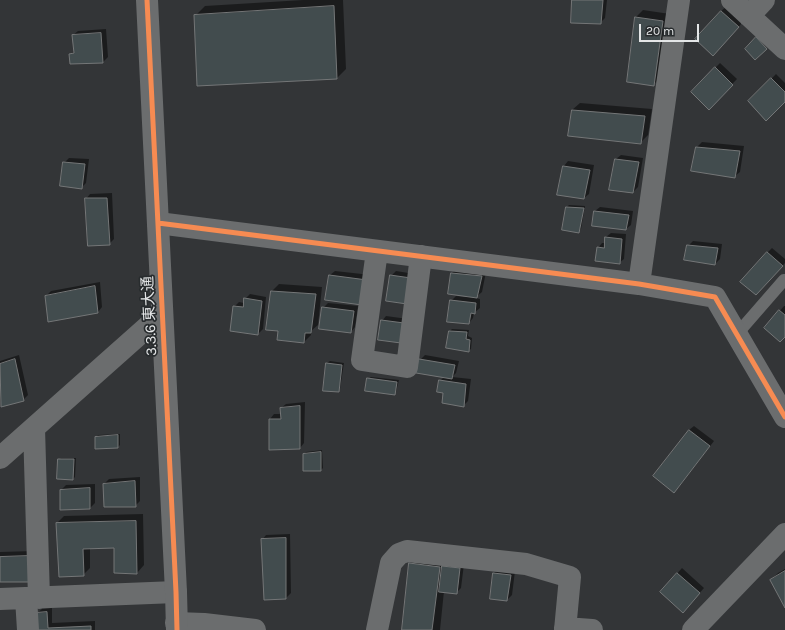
<!DOCTYPE html>
<meta charset="utf-8">
<style>
body{margin:0}
#map{position:relative;width:785px;height:630px;overflow:hidden;background:#333537;font-family:Karla,sans-serif}
canvas{display:block}
.scale{position:absolute;left:639px;top:24px;width:60px;height:18px;box-sizing:border-box;border:2px solid #e4e6e7;border-top:0;padding-left:5px;font-size:12px;line-height:14px;white-space:nowrap;color:#e4e6e7;-webkit-text-stroke:3px #282c2e;paint-order:stroke}
</style>
<div id="map">
<canvas width="785" height="630"></canvas>
<div class="scale">20 m</div>
</div>
<script>
const context = document.querySelector('canvas').getContext('2d');
context.lineJoin = 'round';
function paint(path, color) { context.fillStyle = color; context.fill(path, 'evenodd'); }
function stroke(path, color, width, dash) { context.strokeStyle = color; context.lineWidth = width; context.lineCap = dash ? 'butt' : 'round'; context.setLineDash(dash || []); context.stroke(path); }
function label(font, color, halo, rows, align = 'center') {
  context.font = font + ' Karla,"Noto Sans JP",sans-serif'; context.lineWidth = 3.5; context.setLineDash([]); context.textBaseline = 'middle'; context.strokeStyle = halo; context.fillStyle = color; for (const [text, x, y, turn = 0] of rows) {
    context.save(); context.translate(x, y); context.rotate((+turn || 0) * Math.PI / 180); context.textAlign = isNaN(turn) ? turn : align; if (halo) context.strokeText(text, 0, 0); context.fillText(text, 0, 0); context.restore();
  }
}
const shadow = new Path2D(`
 M303 0H343L346 69 337 78 195 16 205 6Z
 M573 0H607L605 18 600 23Z
 M726 7 743 22 717 50 721 11Z
 M643 10 670 14 661 77 653 85 636 17Z
 M106 29 108 57 103 62 70 55 75 50 73 35 78 31Z
 M720 63 737 79 709 108 715 68Z
 M776 74 785 83V100L750 101Z
 M580 103 652 109 648 135 641 142 572 110Z
 M702 142 744 146 740 172 735 176 697 147Z
 M621 155 643 158 638 187 633 192 616 159Z
 M69 158 89 159 86 183 81 188 64 163Z
 M568 161 594 165 589 194 584 198 564 166Z
 M112 193 114 239 109 244 86 199 90 194Z
 M569 205 585 206 581 229 579 231 567 207Z
 M600 207 633 211 631 225 626 229 595 211Z
 M611 233 626 234 624 259 619 263 598 248 602 243H605L606 237Z
 M693 241 722 244 720 259 715 264 688 246Z
 M772 248 785 259V263L761 289 767 253Z
 M457 268 486 272 482 292 475 298 480 299V308L474 313 473 318 469 323 451 301 456 296 466 297V295L452 273Z
 M335 271 371 275 327 299 330 275Z
 M396 271 415 274 411 298 391 276Z
 M100 282 102 307 98 312 46 296 51 291Z
 M279 284 322 287 318 325 311 331V335L304 342 280 330 272 291Z
 M250 294 266 297 263 329 258 334 234 307 239 302 244 303 245 299Z
 M328 303 358 306 355 327 351 332 323 308Z
 M784 306H785V336L765 328Z
 M386 316 408 319 405 337 382 321Z
 M452 329 469 330 468 336 472 338 471 349 468 351 447 347 450 331Z
 M19 355 28 395 23 400 1 405 0 399V361Z
 M425 355 459 361 456 373 452 377 471 379 468 401 463 406 444 392 440 381 444 377 420 360Z
 M330 361 344 363 340 389 338 391 327 363Z
 M371 377 399 380 396 392 394 394 368 379Z
 M305 402 304 443 300 448 270 419 274 414H281V408L286 404Z
 M694 426 714 441 679 487 674 492 689 430Z
 M120 434V445L118 447 96 437 98 435Z
 M322 450 323 468 321 470 304 454 306 452Z
 M61 458H76L75 477 73 479 59 460Z
 M140 477V501L135 506 104 484 109 479Z
 M95 484V503L90 508 61 490 66 485Z
 M143 514 144 565 137 573 115 547 90 548V568L83 575 57 523 64 516Z
 M290 534 291 593 286 598 262 540 266 535Z
 M34 551 0 581V552Z
 M420 554 464 564 461 588 456 593 444 591 440 630H403L410 563Z
 M499 568 515 571 512 595 507 600 494 573Z
 M682 568 704 588 687 607 661 592Z
 M785 569V606L771 580 778 573Z
 M52 608V623L95 621V630H38L37 613 42 609Z`);
const building = new Path2D(`
 M572 0H603L601 24 571 23Z
 M334 6 337 79 197 86 194 15Z
 M721 11 739 27 713 56 695 39Z
 M635 17 663 21 654 86 627 82Z
 M101 33 103 63 70 64 69 54 74 53 72 35Z
 M756 37 767 49 755 60 745 49Z
 M715 67 733 85 709 110 691 92Z
 M771 78 785 92V102L766 121 748 101Z
 M572 110 645 116 641 144 568 136Z
 M696 147 740 151 735 178 691 171Z
 M615 159 639 162 633 193 609 190Z
 M63 162 85 164 82 189 60 186Z
 M563 166 590 170 584 199 557 195Z
 M85 198H107L110 245 88 246Z
 M566 207 584 208 579 233 562 230Z
 M594 211 629 215 626 230 592 226Z
 M605 237 622 239 620 264 595 261 597 247 604 248Z
 M687 245 718 248 715 265 684 260Z
 M767 252 783 266 756 295 740 282Z
 M451 273 482 276 477 298 448 294Z
 M329 275 367 280 362 305 325 300Z
 M390 275 411 278 407 304 386 301Z
 M95 286 98 313 48 322 45 296Z
 M271 291 316 294 311 333H305L304 343 277 340 278 331 266 330Z
 M244 298 262 301 258 335 230 331 233 306 243 307Z
 M450 300 476 303 475 314 471 313 469 324 447 322Z
 M322 307 354 311 351 333 319 329Z
 M779 310 785 315V337L780 342 764 328Z
 M381 320 404 323 401 343 378 340Z
 M449 331 467 332 466 339 470 340 469 352 446 348Z
 M15 359 24 401 1 407 0 364Z
 M419 359 455 365 452 379 416 373Z
 M326 363 342 365 339 392 323 391Z
 M367 378 397 382 395 395 365 391Z
 M439 380 466 384 464 407 442 403 443 393 437 392Z
 M300 406V449L269 450V419H281L280 408Z
 M689 430 710 446 674 493 653 476Z
 M118 435V448L95 449V437Z
 M321 452V471H303V454Z
 M58 459H74L73 480 57 479Z
 M135 481 136 507H104L103 484Z
 M90 488V509L60 510V490Z
 M136 521 137 574 114 573V548L83 549 84 576 59 577 56 523Z
 M286 538V599L264 600 261 539Z
 M29 556V582H0V557Z
 M409 563 440 567 432 630H402Z
 M442 566 460 568 457 594 439 592Z
 M785 571V608L770 580Z
 M493 573 511 575 507 601 490 599Z
 M677 573 700 593 683 613 660 592Z
 M47 612 48 628 91 626V630H37L36 613Z`);
const service = new Path2D(`
 M737 334 784 280`);
const minor = new Path2D(`
 M732 0 785 49
 M749 16 764 0
 M158 223 639 284 715 297 785 417
 M377 251 362 360 407 367 421 256
 M639 284 679 0
 M34 428 39 598
 M0 458 162 314
 M26 598 28 630
 M0 599 176 592
 M176 623 204 624 255 630
 M565 628 592 630
 M377 630 391 563 399 554 407 551 526 564 570 577 565 630
 M693 630 785 534`);
const tertiary = new Path2D(`
 M147 0 176 592 177 630`);
const cycleway = new Path2D(`
 M147 0 176 592 177 630
 M158 223 639 284 715 297 785 417`);
const streetNames = [
 ["3.3.6 東大通",150,316,-93]
];
paint(shadow, '#0007');
paint(building, '#424c4e');
stroke(building, '#747677', 1);
stroke(service, '#6b6d6e', 12);
stroke(minor, '#6b6d6e', 22);
stroke(tertiary, '#6b6d6e', 22);
stroke(cycleway, '#f68b52', 5);
label('15px', '#e4e6e7', '#282c2e', streetNames);
</script>
